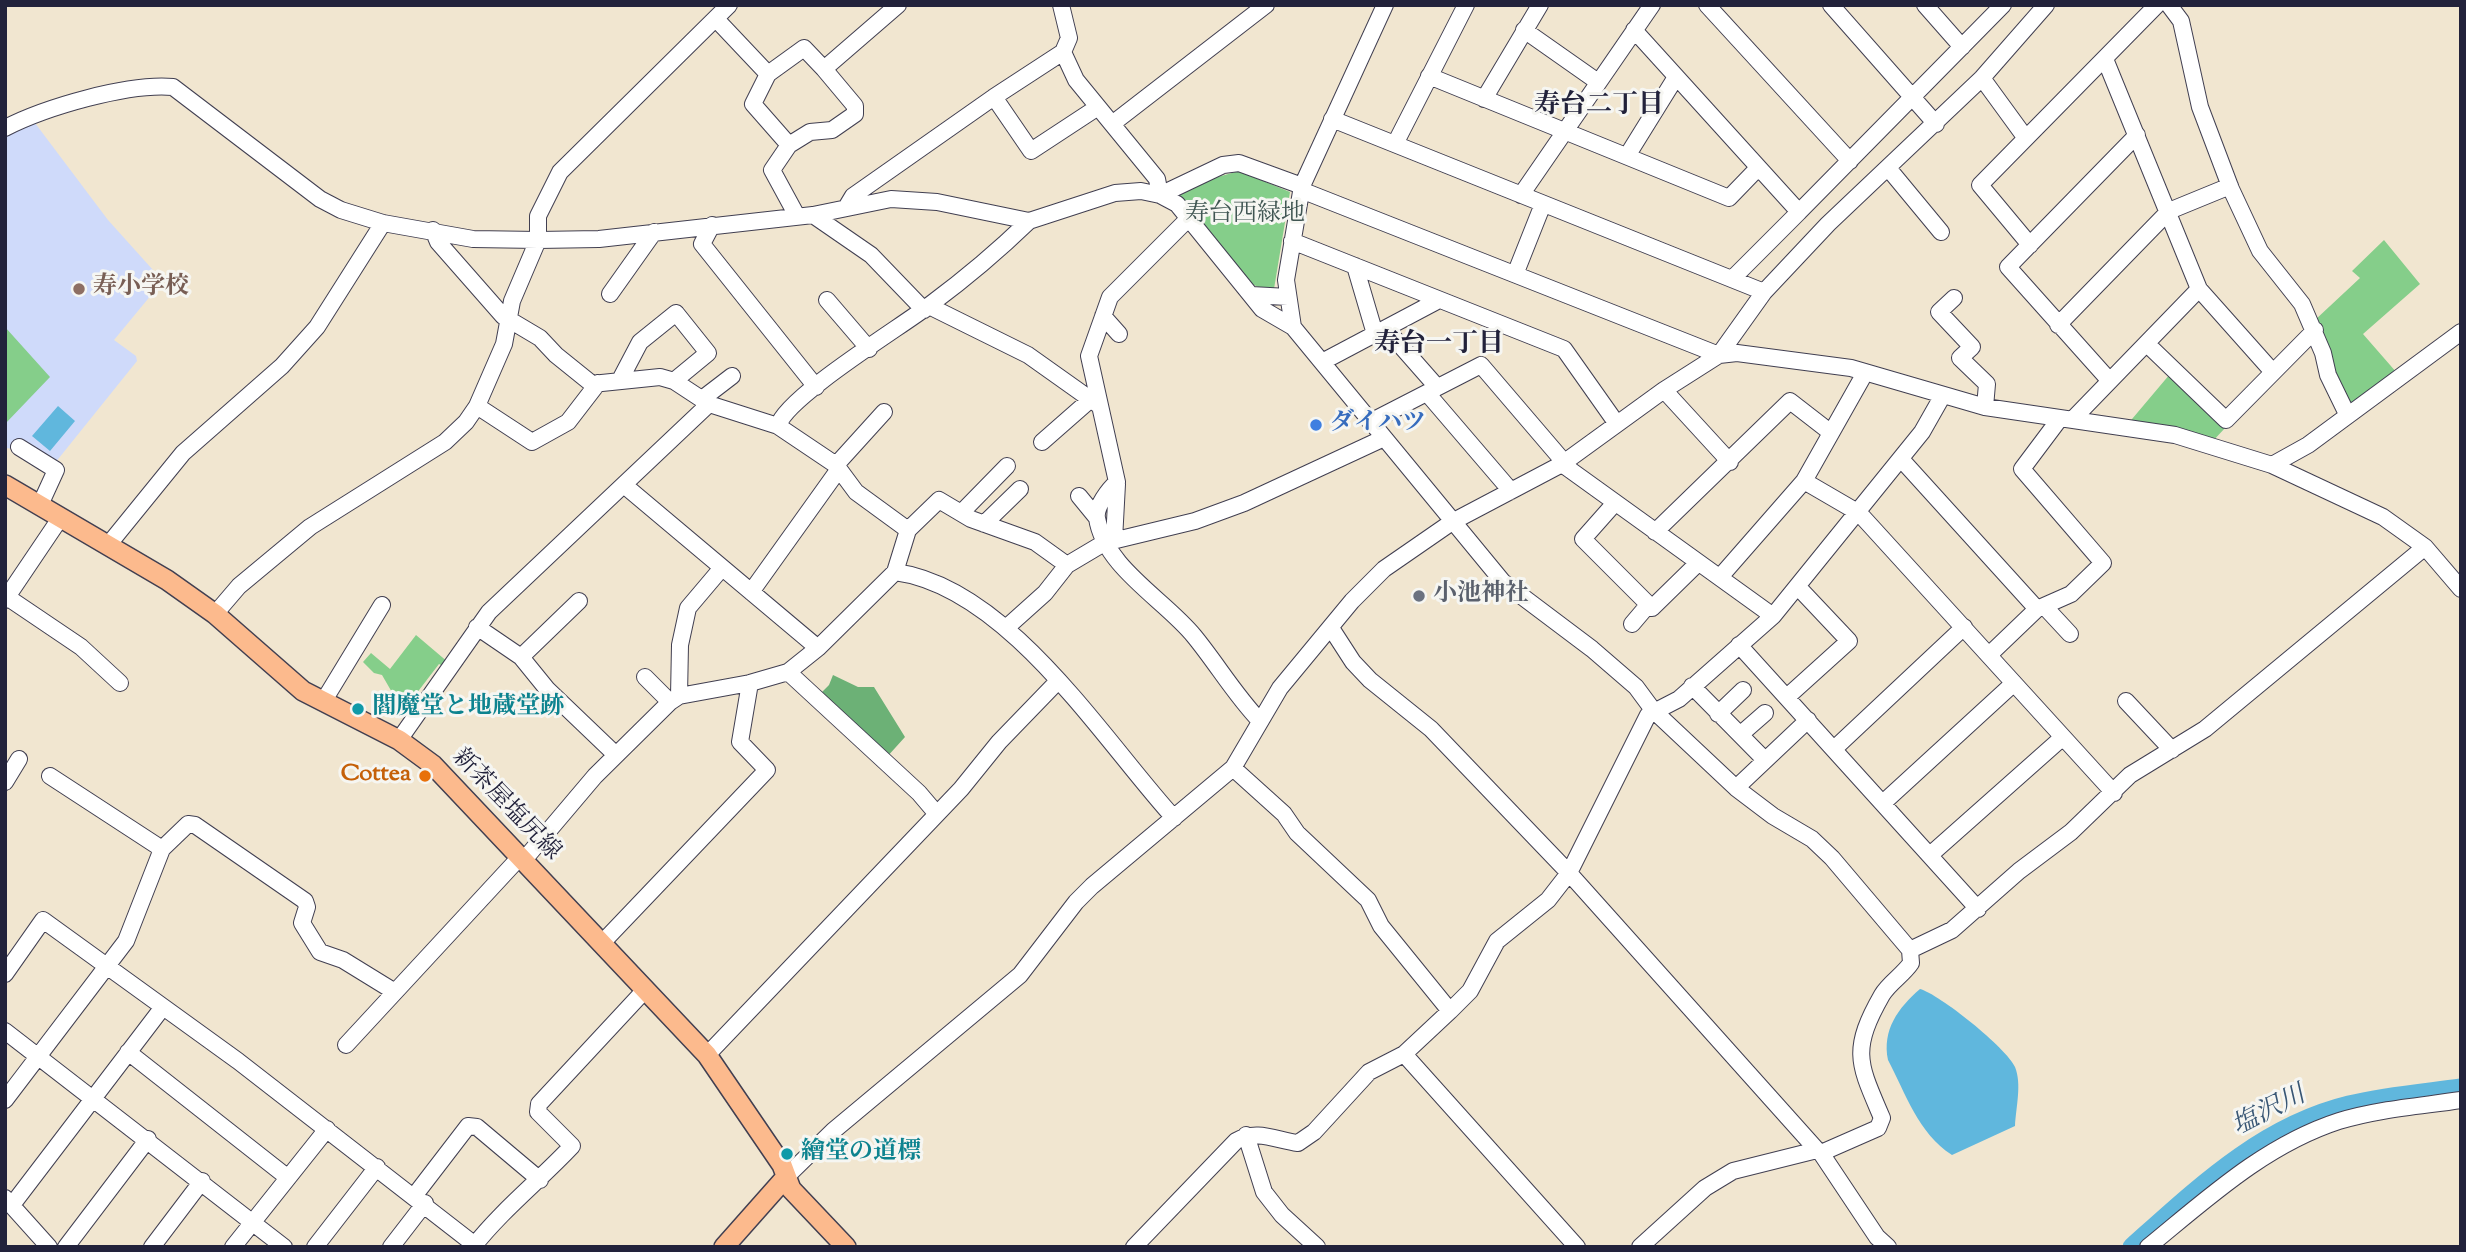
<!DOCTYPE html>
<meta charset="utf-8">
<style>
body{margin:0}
#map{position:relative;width:2466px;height:1252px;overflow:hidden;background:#f1e6d0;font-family:"Sorts Mill Goudy",serif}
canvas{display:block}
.frame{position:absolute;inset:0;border:7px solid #22223b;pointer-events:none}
</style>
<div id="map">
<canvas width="2466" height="1252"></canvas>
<div class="frame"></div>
</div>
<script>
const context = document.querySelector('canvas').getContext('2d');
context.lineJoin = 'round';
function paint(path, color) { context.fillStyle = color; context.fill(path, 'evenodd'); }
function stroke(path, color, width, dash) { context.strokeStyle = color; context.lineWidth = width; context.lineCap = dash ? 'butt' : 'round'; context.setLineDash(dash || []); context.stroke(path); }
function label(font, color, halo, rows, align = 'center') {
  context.font = font + ' "Sorts Mill Goudy","Noto Serif JP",serif'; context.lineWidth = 6; context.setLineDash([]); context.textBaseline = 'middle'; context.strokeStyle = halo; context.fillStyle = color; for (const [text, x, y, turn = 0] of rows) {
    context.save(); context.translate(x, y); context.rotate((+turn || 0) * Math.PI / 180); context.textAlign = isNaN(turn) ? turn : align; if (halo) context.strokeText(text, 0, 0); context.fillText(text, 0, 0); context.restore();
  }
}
const built = new Path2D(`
 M32 119 108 220 153 270 155 284 152 294 114 340 136 356 137 361 55 463 23 440 16 449 5 448V132Z`);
const green = new Path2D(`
 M1239 171 1290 192 1274 289H1262L1250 283 1177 194 1207 180Z
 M2384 240 2420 284 2363 334 2397 373 2354 404 2346 401 2315 320 2360 278 2352 271Z
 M5 327 50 377 5 424Z
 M2170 374 2226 427 2211 443 2127 425Z
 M416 635 449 663 445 667 439 664 413 698 405 694 401 700 407 704 403 710 390 699 393 694 382 675 374 673 363 662 371 653 390 669Z`);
const forest = new Path2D(`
 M833 675 858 687H874L905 737 886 758 818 696 829 685Z`);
const water = new Path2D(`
 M58 406 75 421 50 451 32 436Z
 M1920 989C1939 994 2007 1048 2015 1067 2022 1084 2016 1107 2015 1126L1952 1155C1918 1133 1906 1094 1888 1060 1882 1030 1898 1008 1920 989Z`);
const river = new Path2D(`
 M2132 1247C2197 1189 2262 1126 2349 1105 2386 1096 2424 1093 2461 1088`);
const minor = new Path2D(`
 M1707 5 1850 161
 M1831 5 1936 124
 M1925 5 1962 47
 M2169 5 2181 21 2200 107 2231 189 2260 251 2302 304 2323 353 2328 375 2347 414
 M716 19 768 74
 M1524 30 1598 82
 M1634 30 1799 212 2003 5
 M1063 52 1076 80 1157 179 1160 195
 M2105 59 2199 289 2272 371
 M1429 76 1729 198 1758 168
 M1982 78 2025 137
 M994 97 1031 151 1098 107
 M1484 99 1540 5
 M1332 119 1764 292
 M1112 124 1266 5
 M5 128C46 107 128 83 173 87L320 199 341 210 383 223 473 239 538 240 599 239 813 215 891 199 937 202 1029 221 1115 193 1141 191 1160 195 1177 204 1262 309 1293 327 1503 582 1592 649 1636 687 1653 710 1736 788 1773 816 1812 839 1832 858 1910 950 1911 963C1903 975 1889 983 1882 995 1850 1051 1859 1064 1882 1118L1878 1128 1821 1153 1877 1237 1888 1247
 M1395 144 1466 5
 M789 145 810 132 832 130 855 114V106L824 69
 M1627 156 1676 77
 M1888 168 1941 232
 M1301 190 1719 355
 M1160 195 1223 165 1239 163 1302 186
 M1521 195 1652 5
 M847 206 853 196 994 97 1063 52 1069 38 1061 5
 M813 215 871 255 924 310
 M797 216 772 170 789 145 753 104 768 74 804 48 824 69 898 5
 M1188 219 1110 297 1089 356 1117 482C1109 489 1095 507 1097 518 1104 567 1165 600 1194 636 1217 664 1235 695 1260 721
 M712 225 702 244 816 387
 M433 230 438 242 503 316 540 338 556 355 592 384 660 377 674 381 709 404 778 426 836 465 856 492 908 530
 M1292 241 1564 349 1617 424
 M2030 245 1980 185 2157 5
 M1355 266 1375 334
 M1516 272 1543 204
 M1732 279 1799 212
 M610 294 654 232
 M1251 295 1288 297
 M1954 298 1939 312 1972 347 1960 358 1987 384 1985 407
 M827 300 869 349
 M929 306 1028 355 1097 404
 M1103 316 1119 334
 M2058 325 2169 211 2230 186
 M1293 327 1286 280 1302 186 1385 5
 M1386 329 1437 387
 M2147 344 2226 420 2315 330
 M1719 355 1764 292 1828 224 1982 78 2046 5
 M1322 362 1439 300
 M620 380 640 342 676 313 708 353 674 381
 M2109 380 2008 267 2137 135
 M1664 390 1730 462
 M1427 393 1511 491
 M702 399 732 376
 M477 406 532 442 568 422 598 383
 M2072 420 2199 289
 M1370 422 1481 365 1564 462
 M778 426C786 397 901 327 931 304 966 278 998 251 1029 221
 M1042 442 1091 399
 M19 447 56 470 40 505
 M1901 459 2037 609 1989 655
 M1562 464 1773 616
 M836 465 884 412
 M2272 465 2308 445 2461 332
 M1804 481 1859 513 2114 793
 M624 485 818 648
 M1079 496 1097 518
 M1614 504 1583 539 1652 608 1698 563
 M961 513 1007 466
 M984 524 1020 489
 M1655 532 1790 401 1830 432
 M1114 540 1117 484
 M109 544 183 453 282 366 317 327 383 223
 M895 572C1008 587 1103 740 1174 818
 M1720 577 1804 481 1865 373
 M751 592 839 469
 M7 597 81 647 120 683
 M5 600 61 517
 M2044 606 2070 634
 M2037 609 2071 594 2103 563 2022 469 2058 421
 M215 614 239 586 310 527 445 442 466 422 477 406 504 344 512 301 538 240V216L560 172 729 5
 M1632 624 1649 604
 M477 627 521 657 547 689 616 755
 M1006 628 1045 593 1067 565 1104 543 1195 521 1244 503 1384 438
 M1331 628 1353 662 1370 680 1431 729 1569 873 1817 1150 1733 1171 1705 1188 1640 1247
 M1739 645 1978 909
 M521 657 579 601
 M788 672 919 793 936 813
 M645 677 670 702
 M1692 686 1765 760
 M679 696 680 645 688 608 721 569
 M1787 697 1849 641 1798 587
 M2126 701 2172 750
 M323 702 382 605
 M1718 714 1743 690
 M1741 734 1765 713
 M399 740 489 612 709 404
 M1834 749 1964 627
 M1233 768 1284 814 1297 833 1368 900 1381 926 1450 1011
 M50 776 162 849
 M5 782 19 759
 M1736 788 1808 720
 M1883 803 2014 683
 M1930 855 2063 737
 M523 861 595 776 670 702 679 696 750 683 788 672 818 648 895 572 908 530 939 500 971 519 1035 542 1067 565
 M602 943 767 770 740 742 750 683
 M1910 950 1952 930 2019 871 2071 832 2130 775 2205 729 2425 547
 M5 974 43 920 238 1061 475 1245
 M5 1031 284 1247
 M346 1045 520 857
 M128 1052 287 1177
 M1404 1054 1577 1247
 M707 1055 961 789 999 742 1058 681
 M5 1100 126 941 162 849 188 824 195 825 305 901 307 907 302 923 320 952 343 960 395 992
 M1246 1135 1264 1192 1282 1215 1317 1247
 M786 1177 833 1131 1020 975 1076 902 1092 886 1233 768 1280 688 1352 601 1384 569 1452 522 1562 464 1664 390 1719 355 1737 353 1851 368 1985 407 2175 435 2272 465 2383 517 2425 547 2461 589
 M415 1195 468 1126 477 1127 540 1180
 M5 1198 49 1247
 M12 1205 163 1007
 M66 1247 148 1139
 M152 1247 202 1181
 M233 1247 327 1129
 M315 1247 377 1167
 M391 1247 425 1203
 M473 1247C502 1210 539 1181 572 1146L538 1112 539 1104 645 990
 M1134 1247 1236 1141C1256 1129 1276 1140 1298 1143L1314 1132 1369 1072 1404 1054 1450 1011 1470 991 1497 941 1548 900 1569 873 1648 715 1679 699 1773 616 1922 432 1943 395
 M2148 1247C2208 1198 2265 1145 2339 1121 2378 1109 2421 1106 2461 1100`);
const major = new Path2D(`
 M5 485 167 580 215 614 303 691 399 740 433 765 707 1055 782 1165 791 1189 846 1247
 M724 1247 786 1177`);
const markers = [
 [79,289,7,"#8d6e63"],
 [1316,425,7,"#3f7fe0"],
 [1419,596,7,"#6b7280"],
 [358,709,7,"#0f9aa8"],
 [425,776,7,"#e8710a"],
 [787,1154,7,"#0f9aa8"]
];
const parkNames = [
 ["寿台西緑地",1245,216]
];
const educationNames = [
 ["寿小学校",93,289]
];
const shopNames = [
 ["ダイハツ",1330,425]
];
const worshipNames = [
 ["小池神社",1433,596]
];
const cultureNames = [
 ["閻魔堂と地蔵堂跡",372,709],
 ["繪堂の道標",801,1154]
];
const foodNames = [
 ["Cottea",411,776]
];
const streetNames = [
 ["新茶屋塩尻線",505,806,46]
];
const neighbourhoodNames = [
 ["寿台二丁目",1599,108],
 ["寿台一丁目",1439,347]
];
const waterNames = [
 ["塩沢川",2270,1113,-27]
];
paint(built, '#cfdafa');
paint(green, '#85ce8a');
paint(forest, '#6cb176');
paint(water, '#60b7dd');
stroke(river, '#60b7dd', 19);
stroke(minor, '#413f51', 18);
stroke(major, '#413f51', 22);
stroke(minor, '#fff', 16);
stroke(major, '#fcba8d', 19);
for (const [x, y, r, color] of markers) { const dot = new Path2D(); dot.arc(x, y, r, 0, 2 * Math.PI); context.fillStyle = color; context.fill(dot); stroke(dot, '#f6f6f2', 2.5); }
label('24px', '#405653', '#f6f6f2', parkNames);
label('bold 24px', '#785e54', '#f6f6f2', educationNames, 'left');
label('bold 24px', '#366cbe', '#f6f6f2', shopNames, 'left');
label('bold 24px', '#5b616d', '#f6f6f2', worshipNames, 'left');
label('bold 24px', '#0d838f', '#f6f6f2', cultureNames, 'left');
label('bold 24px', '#c56008', '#f6f6f2', foodNames, 'right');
label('24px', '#22223b', '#f6f6f2', streetNames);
label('bold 26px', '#22223b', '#f6f6f2', neighbourhoodNames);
label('italic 26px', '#385674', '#f6f6f2', waterNames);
</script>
